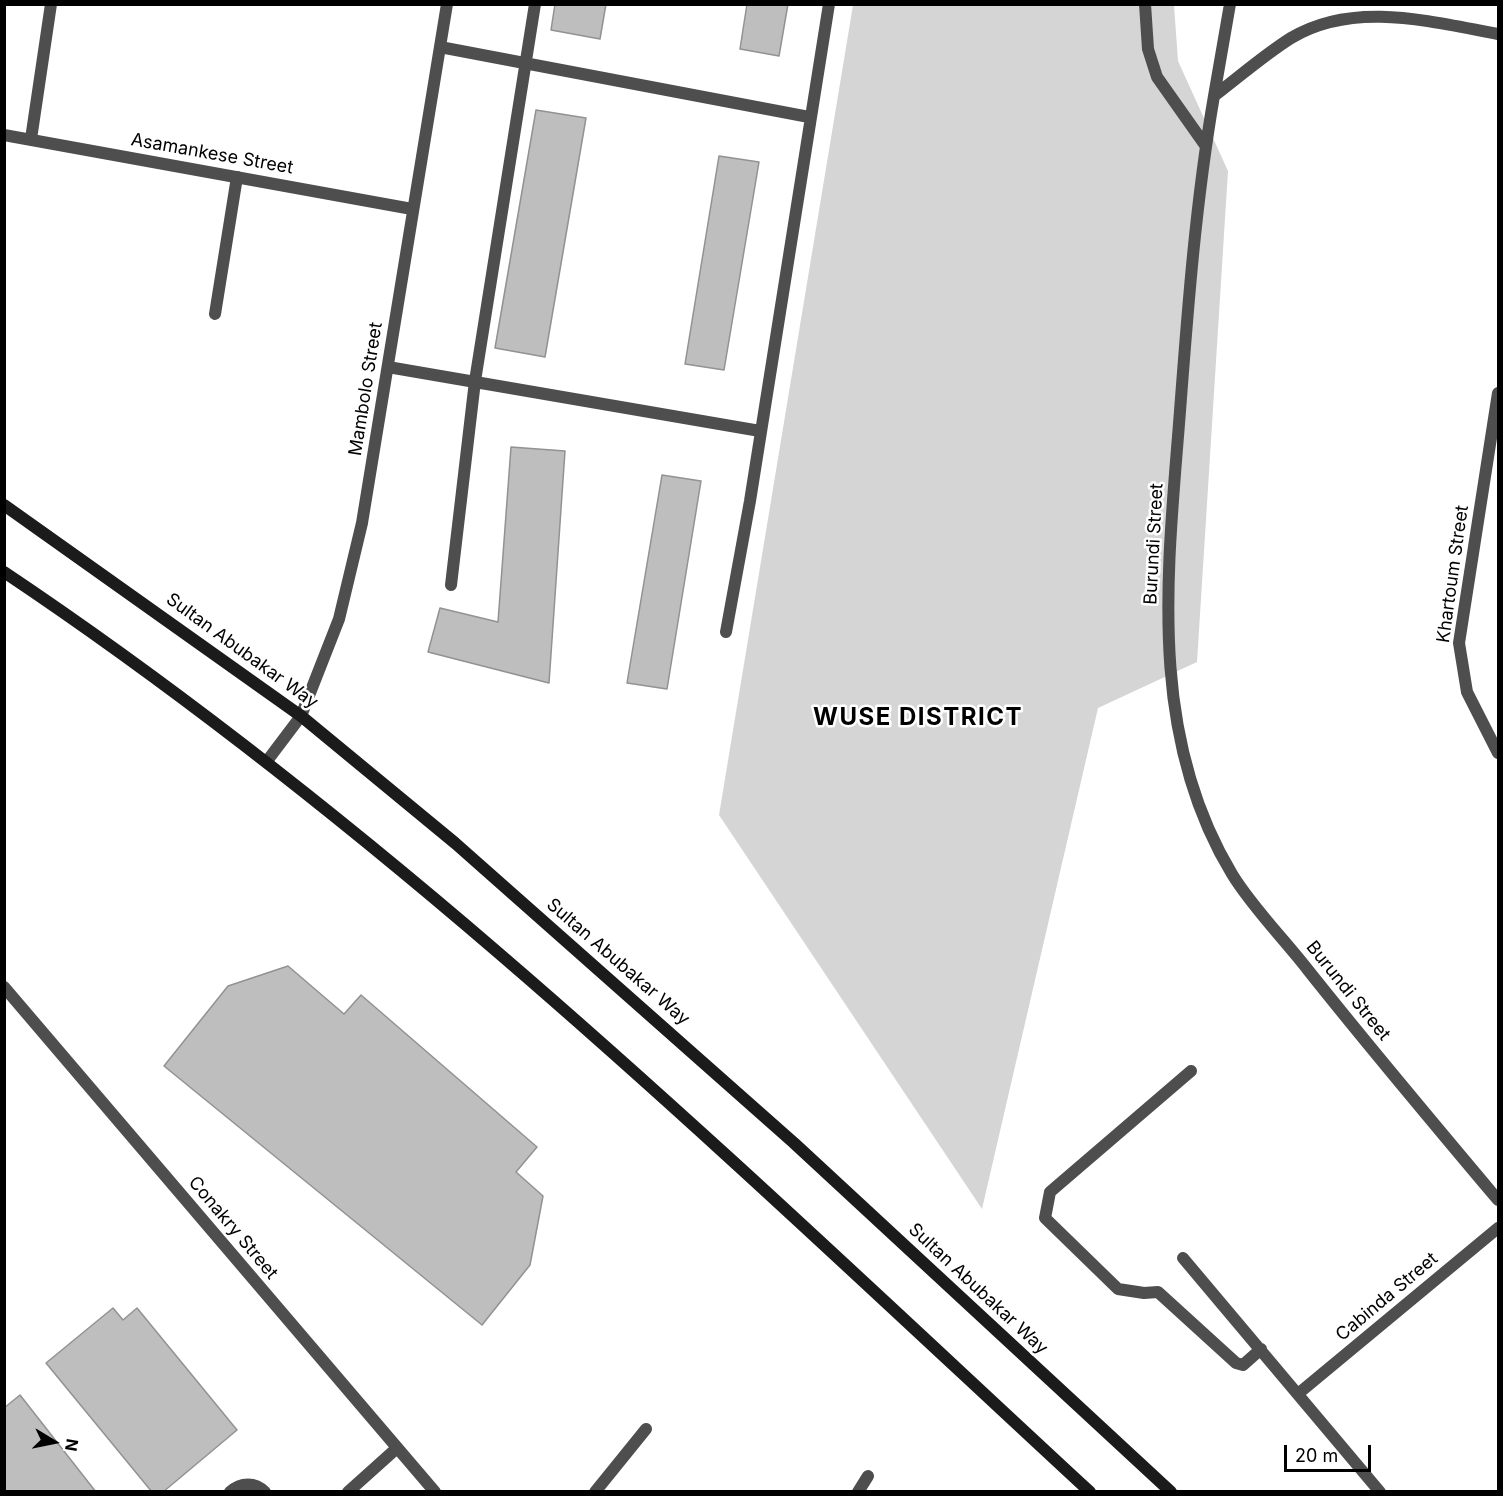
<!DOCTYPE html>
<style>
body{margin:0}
#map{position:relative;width:1503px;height:1496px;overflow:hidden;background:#fff;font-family:Inter,sans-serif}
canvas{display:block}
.frame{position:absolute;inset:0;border:6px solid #000;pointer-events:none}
.north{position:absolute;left:24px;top:1412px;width:60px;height:60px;-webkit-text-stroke:4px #fff;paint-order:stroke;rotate:100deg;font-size:16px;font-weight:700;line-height:24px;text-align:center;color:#000}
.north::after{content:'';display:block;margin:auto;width:21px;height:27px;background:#000;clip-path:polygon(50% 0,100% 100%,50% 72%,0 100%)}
.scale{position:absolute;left:1284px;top:1445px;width:87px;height:27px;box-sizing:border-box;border:3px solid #000;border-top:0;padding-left:8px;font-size:18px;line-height:21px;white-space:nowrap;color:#000;-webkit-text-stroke:4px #fff;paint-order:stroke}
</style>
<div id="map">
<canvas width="1503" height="1496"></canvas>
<div class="frame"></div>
<div class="north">N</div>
<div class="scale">20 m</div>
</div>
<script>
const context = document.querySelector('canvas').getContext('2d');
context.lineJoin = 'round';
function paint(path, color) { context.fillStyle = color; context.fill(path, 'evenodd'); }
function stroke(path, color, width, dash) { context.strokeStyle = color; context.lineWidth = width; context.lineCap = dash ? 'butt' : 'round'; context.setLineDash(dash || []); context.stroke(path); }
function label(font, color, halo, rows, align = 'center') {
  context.font = font + ' Inter,sans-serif'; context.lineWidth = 5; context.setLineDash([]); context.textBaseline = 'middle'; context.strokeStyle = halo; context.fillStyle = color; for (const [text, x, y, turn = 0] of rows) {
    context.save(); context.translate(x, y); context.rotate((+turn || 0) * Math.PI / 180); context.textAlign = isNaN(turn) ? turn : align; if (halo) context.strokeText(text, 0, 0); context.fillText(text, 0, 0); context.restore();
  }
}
const green = new Path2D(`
 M853 5H1174L1178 61 1228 171 1197 662 1098 708 982 1209 719 815Z`);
const building = new Path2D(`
 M555 4H606L600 39 551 30Z
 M747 4H788L779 56 740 49Z
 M536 110 586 118 545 357 495 348Z
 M719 156 759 162 724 370 685 364Z
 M511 447 565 451 549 683 428 652 440 608 498 622Z
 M662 475 701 481 667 689 627 683Z
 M288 966 344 1014 361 995 537 1147 516 1172 543 1196 530 1265 482 1325 164 1066 228 986Z
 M113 1308 123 1320 137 1308 237 1430 163 1492H152L46 1363Z
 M20 1395 96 1492H4V1408Z`);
const lane = new Path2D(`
 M215 314 237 177
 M230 1492C241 1482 255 1482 265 1492
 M348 1492 397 1448
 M595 1492 646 1429
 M858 1492 868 1476`);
const street = new Path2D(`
 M1145 4 1148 49 1157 77 1205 145
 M1498 34C1432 22 1354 0 1291 38 1264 55 1239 77 1214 96 1196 200 1188 305 1180 411 1168 568 1146 732 1232 874 1252 907 1284 939 1308 970 1370 1048 1434 1124 1498 1200
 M440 47 809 117
 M1214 96 1230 4
 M4 135 412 209
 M31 139 51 4
 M388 367 760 431
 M1498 393 1459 643 1467 692 1498 753
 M451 585 475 381 535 4
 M726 632 750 501 829 4
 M267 761 301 716 339 619 362 523 447 4
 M4 987 435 1492
 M1191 1071 1050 1192 1045 1218 1118 1289 1144 1293 1158 1292 1236 1363 1243 1365 1261 1349
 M1183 1258 1380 1492
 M1299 1393 1498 1228`);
const secondary = new Path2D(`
 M4 505 301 716 455 843 794 1143 1171 1492
 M4 572C400 837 742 1170 1090 1492`);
const streetNames = [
 ["Asamankese Street",212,154,10],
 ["Mambolo Street",366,389,-81],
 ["Burundi Street",1154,544,-87],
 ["Khartoum Street",1453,574,-82],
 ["Sultan Abubakar Way",242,651,36],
 ["Sultan Abubakar Way",618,962,41],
 ["Burundi Street",1348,991,51],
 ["Conakry Street",233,1228,50],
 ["Sultan Abubakar Way",978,1289,43],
 ["Cabinda Street",1387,1297,-40]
];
const districtNames = [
 ["WUSE DISTRICT",918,718]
];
paint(green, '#d5d5d5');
paint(building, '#bebebe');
stroke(building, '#929292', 1.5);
stroke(lane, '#4e4e4e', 12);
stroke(street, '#4e4e4e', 12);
stroke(secondary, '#1b1b1b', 12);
label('18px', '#000', '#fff', streetNames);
context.letterSpacing = '1.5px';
label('bold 24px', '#000', '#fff', districtNames);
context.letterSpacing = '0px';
</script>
